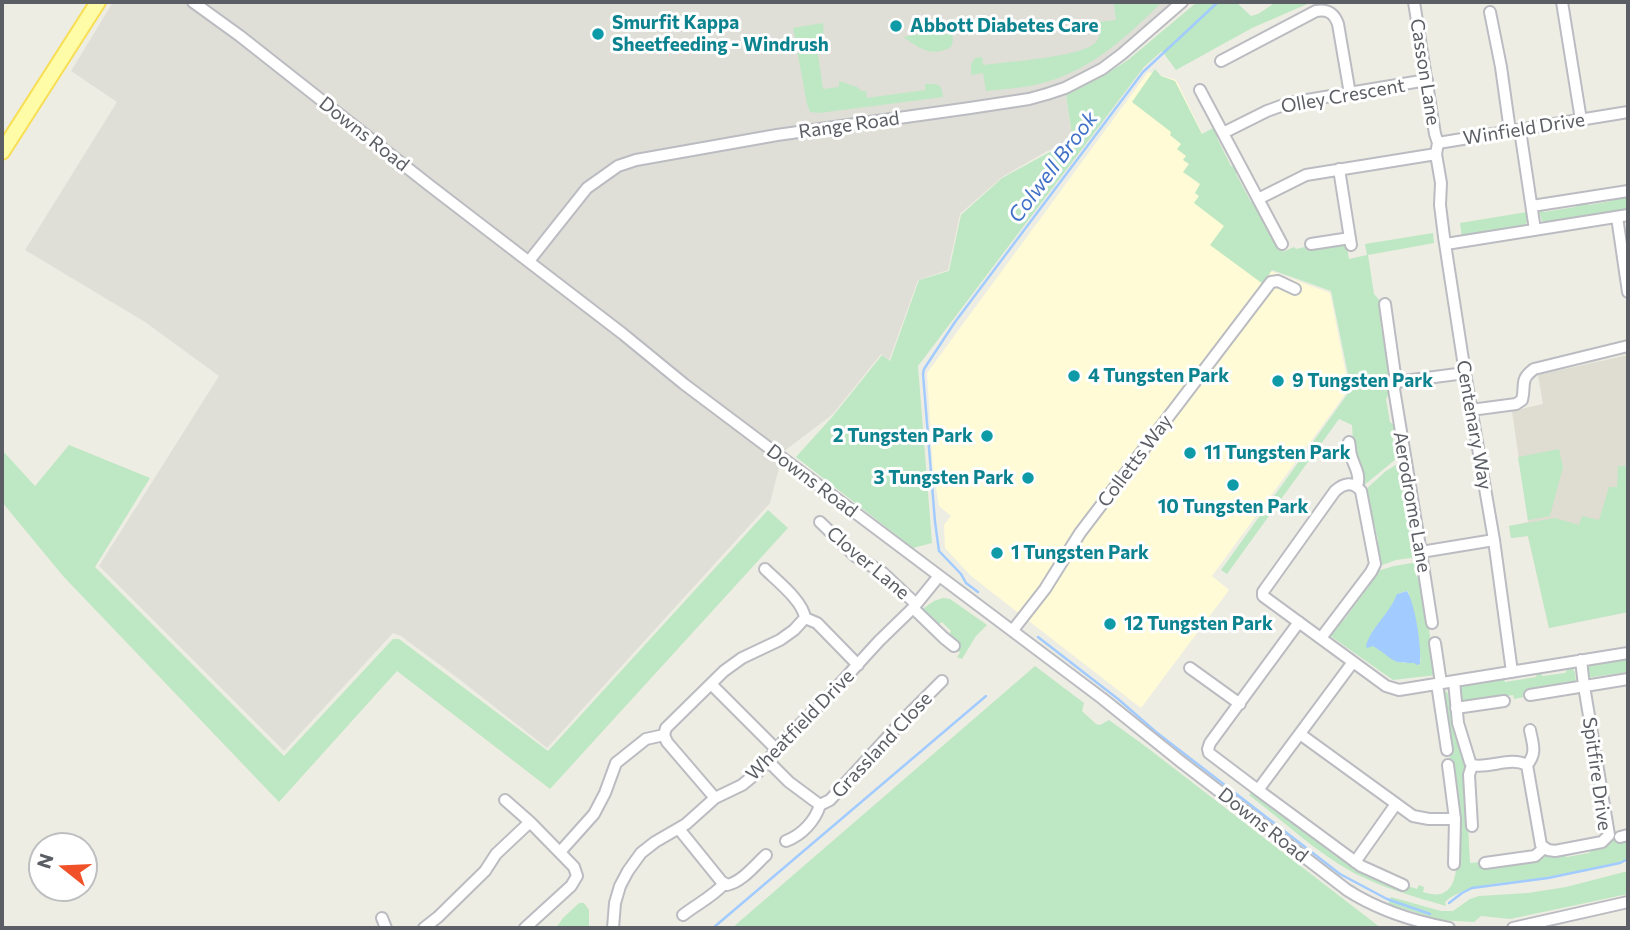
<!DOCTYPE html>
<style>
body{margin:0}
#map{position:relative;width:1630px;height:930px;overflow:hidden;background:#eeede3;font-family:Commissioner,sans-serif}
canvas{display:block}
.frame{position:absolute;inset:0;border:4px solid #5b5e64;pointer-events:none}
.north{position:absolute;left:28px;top:832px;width:70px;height:70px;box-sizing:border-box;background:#fff;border:2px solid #bdbfc1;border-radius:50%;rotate:288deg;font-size:19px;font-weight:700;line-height:28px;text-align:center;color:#5b5e64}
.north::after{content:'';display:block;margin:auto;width:24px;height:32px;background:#f05128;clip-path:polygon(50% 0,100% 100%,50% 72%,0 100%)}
</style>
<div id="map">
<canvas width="1630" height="930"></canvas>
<div class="frame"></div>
<div class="north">N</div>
</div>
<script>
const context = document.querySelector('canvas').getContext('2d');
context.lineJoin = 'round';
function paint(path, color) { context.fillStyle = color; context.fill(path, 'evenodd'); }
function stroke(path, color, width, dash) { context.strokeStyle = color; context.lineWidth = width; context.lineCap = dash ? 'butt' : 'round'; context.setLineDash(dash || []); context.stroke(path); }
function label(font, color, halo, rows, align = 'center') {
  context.font = font + ' Commissioner,sans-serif'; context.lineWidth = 6; context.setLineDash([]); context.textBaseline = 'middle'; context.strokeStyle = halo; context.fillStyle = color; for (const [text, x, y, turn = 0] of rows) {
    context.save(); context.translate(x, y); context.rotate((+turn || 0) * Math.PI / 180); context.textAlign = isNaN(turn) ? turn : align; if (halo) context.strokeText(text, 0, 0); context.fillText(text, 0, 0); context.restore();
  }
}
const commercial = new Path2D(`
 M1148 72 1176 80 1270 271 1330 293 1349 389 1212 576 1229 590 1141 708 971 576 945 548 944 525 951 516 939 506 933 470 927 373Z`);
const industrial = new Path2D(`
 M113 2H1172L1126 45 1105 61 1085 73 1064 83 1073 143 1047 151 1002 177 960 214 948 270 918 280 889 360 881 354 833 414 783 452 770 503 547 748 459 679 401 636 393 633 284 751 99 566 219 376 145 322 25 250 117 102 71 71Z`);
const education = new Path2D(`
 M1628 355V612L1549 628 1528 536 1511 538 1509 526 1528 522 1512 411 1543 404 1538 375Z`);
const green = new Path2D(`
 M1128 2H1162C1127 36 1094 68 1046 82 1027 88 1005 89 986 91L983 73 971 75V64L975 58 982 57 983 65C1006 62 1081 57 1095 43 1101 37 1100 30 1099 22L1116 20 1114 4Z
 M1197 2H1236L1251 16 1258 14 1276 2H1312L1252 28 1176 70 1162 51 1144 67 918 366 932 543 913 548 796 457 833 416 882 355 890 361 919 280 949 271 961 215 1002 178 1048 153 1073 143 1066 95 1101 77 1128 60Z
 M823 23 824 37 817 38 816 41 823 89 839 87V81L857 87 861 91H866L867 98 925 90V84C938 83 942 84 943 97L819 113 810 112 807 104 793 28Z
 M951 23 953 40 951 47C930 58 920 48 903 37L924 33V28Z
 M1155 69 1161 76 1175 81 1202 134 1215 127 1218 134 1217 138 1231 166 1235 167 1237 171 1236 174 1251 202 1256 203 1283 252 1294 247 1296 249 1305 247 1306 249 1346 242 1349 259 1367 255 1365 244 1433 233 1434 243 1368 255 1374 294 1381 302 1384 323 1381 327 1384 341 1387 344 1388 350 1386 355 1388 369 1392 371 1393 381C1389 387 1390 393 1386 399L1390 422 1394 425 1395 429 1392 433 1396 459 1362 487 1354 457 1352 425 1339 419 1227 574 1221 570 1351 389 1331 291 1272 270 1263 284 1210 245 1224 226 1194 203 1199 196 1195 193 1200 184 1183 172 1189 164 1183 160 1186 156 1177 149 1181 144 1170 135 1171 132 1132 102Z
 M1623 196 1628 199V211L1549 224V221H1542L1539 212 1542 211 1544 212 1575 207 1577 204 1586 202 1589 205 1611 201 1614 198Z
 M1527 212 1528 221 1524 226 1510 228V231L1462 238 1460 223Z
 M69 445 150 478 95 567 284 756 393 639H399L548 751 768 510 788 528 550 789 397 671 279 802 63 576 2 502V450L35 486Z
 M1559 449 1563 467 1550 516 1528 520 1518 457Z
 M1402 461 1405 483 1403 487 1411 536 1415 539 1418 557 1396 560 1377 567 1376 544 1378 540 1371 511 1367 509 1364 491 1386 471Z
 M1618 466H1628V612L1549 628 1528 536 1511 538 1509 526 1555 518 1579 525 1582 516 1599 520 1609 487H1617Z
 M1418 562 1415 566 1416 576 1421 578 1436 675 1393 680 1329 635 1340 620H1344L1368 587 1367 582 1374 572 1394 566ZM1408 591 1414 613 1421 661C1395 667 1393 657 1373 646L1372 632 1390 610 1399 593Z
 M943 598 950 599 987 625 976 636 962 659 957 657 960 653 947 638 951 631 942 622 935 627 921 610 934 601Z
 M1628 655V672L1586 678 1584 663Z
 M1035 666 1084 703 1082 711 1096 724 1100 725 1109 720 1145 746 1381 928H732Z
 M1568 669H1573L1575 673 1576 684 1532 692 1527 690 1524 697 1514 699 1513 695 1461 704 1460 688 1463 686 1504 679 1505 682 1536 677 1537 674H1541L1543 676 1565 673Z
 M1444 689 1448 694 1453 725 1461 754 1468 766 1467 792 1465 795V803L1467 806 1470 863 1480 862 1481 867 1535 858 1541 853C1550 859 1558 852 1567 857L1589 853 1592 850 1603 847 1610 839 1619 841 1628 838V858L1619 862C1596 867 1573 872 1549 877 1519 883 1467 881 1445 902L1446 906C1415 897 1383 888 1354 873 1317 853 1283 821 1249 795L1251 793 1255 794 1342 857 1341 859 1353 868 1372 877 1373 876 1406 889 1408 886 1417 889 1419 885 1424 887 1423 892C1464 906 1456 856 1457 831L1460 828V814L1457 811 1440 690Z
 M1628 871V894L1510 919 1481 916 1474 922 1440 920 1388 904 1391 897 1441 911H1453L1470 899 1479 896 1528 893 1566 887Z
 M579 903H584L589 910V928H556L563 918Z`);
const water = new Path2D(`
 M1407 591C1415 603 1422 649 1420 664L1417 665 1414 663C1390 663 1395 660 1376 648L1373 646 1367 648 1366 646C1371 627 1389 615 1397 594Z`);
const stream = new Path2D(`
 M978 592 966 583 961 574 939 551 935 522 923 374 924 369 955 322 1143 72 1218 2
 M1038 637 1118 699 1156 732 1340 874 1387 899 1430 914
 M1449 903 1462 893 1472 888 1548 878 1620 863 1628 859
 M713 928 986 696`);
const minor = new Path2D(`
 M193 2 240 36 429 185 623 334 684 384 1103 699 1180 761 1347 890C1378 910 1412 921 1449 928
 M1414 2 1435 134 1438 143 1436 154 1441 183 1440 205 1444 237 1465 373 1494 540 1512 672
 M1562 2 1581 120
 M1490 12 1501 67 1510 131
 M1221 61 1316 11C1328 9 1334 13 1338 24L1350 94
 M1200 90 1282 244
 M1520 130 1535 230
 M1223 133 1267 111 1289 103 1427 80
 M1438 143 1628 112
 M1339 169 1351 245
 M1258 199 1306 175 1436 154
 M1532 206 1628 191
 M1617 217 1628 292
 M1311 244 1350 238
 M1446 244 1628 215
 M529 261 587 188 618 166 636 160 777 135 970 108 1029 99 1047 94 1065 88 1102 69 1122 54 1182 2
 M1385 304 1396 382 1394 389 1422 559 1432 623
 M1396 382 1465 373
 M1471 410 1516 404 1522 400C1526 385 1519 380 1534 369L1628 346
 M1349 442C1350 446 1350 451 1351 455 1354 467 1361 474 1357 486
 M820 522 855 556 883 573 916 604
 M1421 552 1494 540
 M765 569C777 581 803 601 805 618
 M913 608 944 638 954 646
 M805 618 817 623 858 665
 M1299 622 1210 743 1208 749 1209 753 1258 790 1353 662
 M1013 630 1045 589 1080 533 1271 282 1278 281 1295 289
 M1321 638 1371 572 1375 564 1361 491C1353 481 1344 483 1335 491L1265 589 1263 592V596L1386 686 1399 690 1628 653
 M1435 643 1441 683
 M1190 668 1240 704
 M1454 681 1458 723 1470 762 1472 765C1490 769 1510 756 1527 765L1541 845 1548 850 1555 851 1602 842 1609 835 1584 686 1581 660
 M711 684 776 749
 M1437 684 1447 750
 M1530 695 1628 679
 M1456 708 1504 701
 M1300 734 1413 816 1429 819H1455
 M768 761 789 782 820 805
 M1448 765 1455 819 1454 864
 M1472 765 1469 775 1472 826
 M1527 765C1537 753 1533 745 1530 730
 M1258 790 1361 866 1403 885
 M715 798 667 742 664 735 666 728 724 671 742 658 780 640 794 630 805 618
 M505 800 530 822
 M679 829 721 881 727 885C742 882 755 865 766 855
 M1620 837 1628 835
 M786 841C802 835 815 821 820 805L830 800 905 718 942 681
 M560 852 594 814 605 793 616 763 646 739 664 735
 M1355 862 1396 804
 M1485 863 1535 856 1544 848
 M683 915C697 904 712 897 724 884
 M382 918 386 928
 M424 928 438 917 485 871 496 854 530 822 574 867 577 876 571 886 525 928
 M613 928 615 903 620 886 628 871 641 853 655 842 686 824 715 798 742 785 758 772 786 738 827 698 879 641 913 608 939 576
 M1513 928 1628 902`);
const major = new Path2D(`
 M2 152 98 2`);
const markers = [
 [896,26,7,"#0f9aa8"],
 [598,34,7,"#0f9aa8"],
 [1074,376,7,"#0f9aa8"],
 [1278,381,7,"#0f9aa8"],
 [987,436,7,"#0f9aa8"],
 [1190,453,7,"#0f9aa8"],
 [1028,478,7,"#0f9aa8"],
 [1233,485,7,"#0f9aa8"],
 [997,553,7,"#0f9aa8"],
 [1110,624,7,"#0f9aa8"]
];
const cultureNames = [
 ["Smurfit Kappa",612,23],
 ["Sheetfeeding - Windrush",612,45],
 ["Abbott Diabetes Care",910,26],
 ["4 Tungsten Park",1088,376],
 ["9 Tungsten Park",1292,381],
 ["2 Tungsten Park",973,436,"right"],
 ["11 Tungsten Park",1204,453],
 ["3 Tungsten Park",1014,478,"right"],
 ["10 Tungsten Park",1233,507,"center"],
 ["1 Tungsten Park",1011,553],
 ["12 Tungsten Park",1124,624]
];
const streetNames = [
 ["Casson Lane",1425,72,81],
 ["Olley Crescent",1343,96,-10],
 ["Range Road",849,125,-8],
 ["Winfield Drive",1524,129,-9],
 ["Downs Road",364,134,38],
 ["Centenary Way",1474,425,80],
 ["Colletts Way",1135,461,-53],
 ["Downs Road",812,481,37],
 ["Aerodrome Lane",1412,502,80],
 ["Clover Lane",868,563,40],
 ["Wheatfield Drive",800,725,-46],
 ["Grassland Close",882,745,-47],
 ["Spitfire Drive",1597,774,82],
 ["Downs Road",1263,825,38]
];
const waterNames = [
 ["Colwell Brook",1053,167,-53]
];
paint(commercial, '#fffbd7');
paint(industrial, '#dfdfd7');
paint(education, '#dfddd1');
paint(green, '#bee7c3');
paint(water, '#a2cbff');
stroke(stream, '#a2cbff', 2.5);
stroke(minor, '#bbbcc2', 14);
stroke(major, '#f7de54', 18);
stroke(minor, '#fff', 10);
stroke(major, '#fffca7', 14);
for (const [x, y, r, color] of markers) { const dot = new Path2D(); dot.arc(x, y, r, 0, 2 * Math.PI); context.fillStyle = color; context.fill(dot); stroke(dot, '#fff', 2.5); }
label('bold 19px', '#0d838f', '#fff', cultureNames, 'left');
label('19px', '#5b5e64', '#fff', streetNames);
label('italic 21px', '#4071c7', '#fff', waterNames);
</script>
